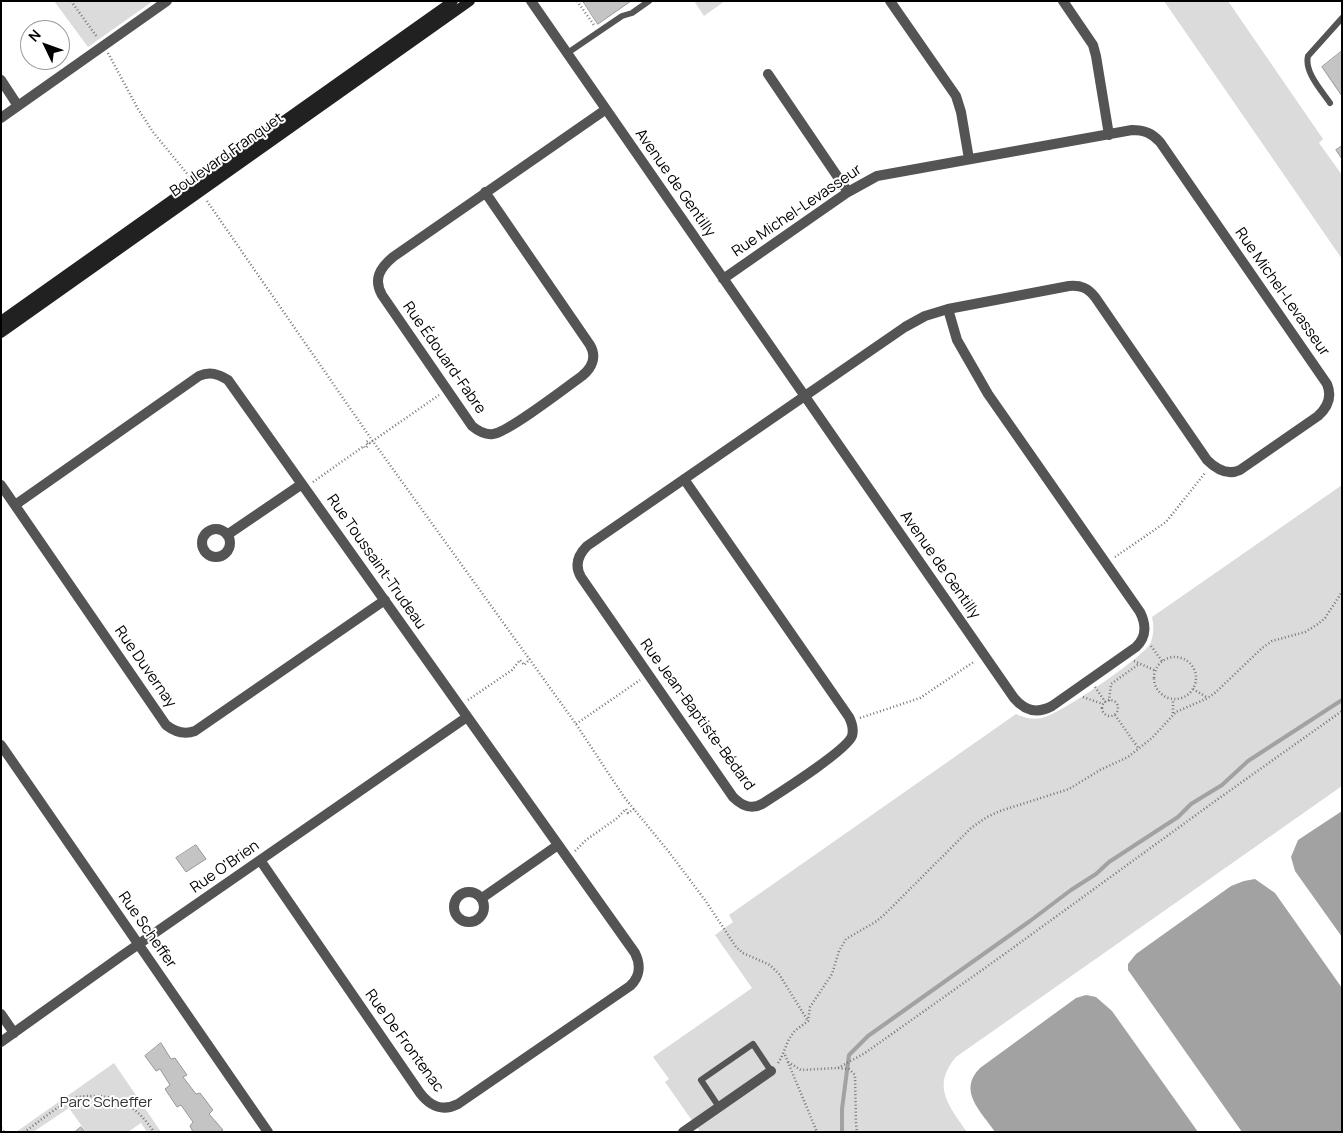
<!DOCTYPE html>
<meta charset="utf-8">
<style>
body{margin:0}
#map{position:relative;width:1343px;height:1133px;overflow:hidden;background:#fff;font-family:Manrope,sans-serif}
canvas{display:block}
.frame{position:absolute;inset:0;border:2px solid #000;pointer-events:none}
.north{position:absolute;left:20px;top:20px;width:50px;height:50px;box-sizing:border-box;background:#fff;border:1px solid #999;border-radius:50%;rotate:312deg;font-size:14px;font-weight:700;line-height:20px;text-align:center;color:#000}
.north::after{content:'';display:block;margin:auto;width:18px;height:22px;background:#000;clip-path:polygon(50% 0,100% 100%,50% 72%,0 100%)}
</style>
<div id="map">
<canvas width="1343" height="1133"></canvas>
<div class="frame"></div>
<div class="north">N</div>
</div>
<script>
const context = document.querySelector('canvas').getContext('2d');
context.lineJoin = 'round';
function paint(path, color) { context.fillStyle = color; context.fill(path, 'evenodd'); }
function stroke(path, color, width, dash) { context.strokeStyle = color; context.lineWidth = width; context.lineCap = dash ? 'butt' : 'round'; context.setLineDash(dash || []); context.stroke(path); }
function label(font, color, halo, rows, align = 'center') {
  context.font = font + ' Manrope,sans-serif'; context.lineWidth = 4; context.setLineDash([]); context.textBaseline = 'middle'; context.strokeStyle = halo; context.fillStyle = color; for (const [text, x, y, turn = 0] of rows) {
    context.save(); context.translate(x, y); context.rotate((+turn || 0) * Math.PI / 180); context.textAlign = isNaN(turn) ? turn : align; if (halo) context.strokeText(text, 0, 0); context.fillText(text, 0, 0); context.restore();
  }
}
const green = new Path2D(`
 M54 1H153L88 47Z
 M694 1H725L704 16Z
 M1164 1H1228L1323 139 1319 143 1342 175V259Z
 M1342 485V786L956 1057C931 1086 949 1106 967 1132H700L665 1082 669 1079 653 1057 752 988 715 935 733 922 729 915 1016 714C1025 718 1033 720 1042 718 1059 715 1142 658 1150 644 1154 635 1154 626 1152 617Z
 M114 1063 161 1132H147L141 1123 128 1132H86L69 1108 33 1132H16Z`);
const water = new Path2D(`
 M1342 811V937L1295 871 1291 857 1298 840Z
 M1255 879 1275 893 1342 988V1132H1242L1128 970V964L1136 954 1231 886 1244 881Z
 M1086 995 1096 997 1112 1011 1198 1132H995C981 1111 957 1091 980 1068L1076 998Z`);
const stream = new Path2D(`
 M842 1132V1109L849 1055 868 1036 1030 921 1071 890 1096 874 1109 862 1178 817 1191 804 1222 785 1248 761 1342 700`);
const building = new Path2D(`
 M583 1H631L598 24Z
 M1342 51V96L1322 67Z
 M1342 146V159L1336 150Z
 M196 845 206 859 186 872 176 858Z
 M161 1043 171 1059 175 1058 187 1075 183 1077 196 1094 200 1093 213 1110 209 1114 223 1130 220 1132H193L190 1126 193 1122 181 1105 177 1107 165 1089 170 1085 160 1069 156 1071 145 1056Z
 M81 1127 85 1132H75Z`);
const path = new Path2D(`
 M71 1 97 37
 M577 1 594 25
 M108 53 138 109 153 132 189 176
 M207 201 372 440 576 724 624 797 669 852 705 900 736 947 743 953 770 965 779 974 808 1021
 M313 482 364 446 365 448 368 446 366 442 368 441 370 443 439 395
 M1115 557 1166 522 1205 473
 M1151 646 1162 661
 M1154 678a21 21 0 1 1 42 0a21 21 0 1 1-42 0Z
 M1134 661 1154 670
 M1095 687 1106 703
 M1193 689 1208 698
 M1083 697 1103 704
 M468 700 512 670 520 660 524 665 530 659
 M1102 708a8 8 0 1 1 16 0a8 8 0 1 1-16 0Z
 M1109 701 1111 684 1139 664
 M1173 713V700
 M1115 715 1139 749
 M860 718 920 698 975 661
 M576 724 640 680
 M575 851 586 840 616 819 626 809 628 813 634 809
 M785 1055 817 1132
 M788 1062 801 1070 838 1068 849 1069 855 1075 856 1124 857 1132
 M778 1063C785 1053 786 1041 794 1032 798 1028 803 1025 808 1021L810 1007 832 974 839 951 846 939 877 921 886 913 971 828 987 817 1000 811 1069 789 1100 770 1128 757 1152 738 1176 712 1208 698 1216 692 1262 648 1272 641 1305 632 1318 624 1325 618 1342 592
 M838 1068 865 1053 999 958 1218 799 1342 711
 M1 1128 4 1132
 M24 1132C38 1123 62 1102 77 1097 83 1096 90 1096 96 1096 123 1097 139 1110 154 1132`);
const lane = new Path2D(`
 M566 54 622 16 632 13 649 1
 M1330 103C1322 91 1304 72 1308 56L1342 18
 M719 1107 701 1080 753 1044 771 1071`);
const street = new Path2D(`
 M531 1 1014 698C1025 711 1037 714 1052 706L1136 647C1147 637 1146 624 1140 612L988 394 957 340 948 309
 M890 1 956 96 961 112 969 159
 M1063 1 1093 45 1096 56 1109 135
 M768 74 848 192
 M1 80 18 106
 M1 118 167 1
 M485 192 590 345C597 357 592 368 582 376 567 387 507 433 493 434 485 435 478 431 472 426L382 295C373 279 380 268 393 257L605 110
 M684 479 849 717C852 723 854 729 852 736 846 751 779 793 762 804 751 810 742 806 733 797L581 577C574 565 578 555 587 546L905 327 925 316 948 309 1069 286C1081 285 1088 288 1095 297L1207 460C1216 469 1227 476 1240 470L1318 416C1328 407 1332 396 1327 384L1160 142C1152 133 1144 130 1132 130L877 176 848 192 723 279
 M1 485 166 725C175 732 184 735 195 731L385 600
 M15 505 199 376C210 371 218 374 228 380L635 953C641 965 640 977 630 986L458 1104C442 1112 430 1106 420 1093L260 860
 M202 543a14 14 0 1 1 28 0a14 14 0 1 1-28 0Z
 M227 535 302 484
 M1 745 268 1132
 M454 907a15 15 0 1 1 30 0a15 15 0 1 1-30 0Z
 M482 898 558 845
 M1 1014 14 1033
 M1 1042 120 957 467 717
 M683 1132 771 1071`);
const secondary = new Path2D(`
 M1 321 453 1
 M1 333 470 1`);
const streetNames = [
 ["Boulevard Franquet",227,155,-35],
 ["Avenue de Gentilly",675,183,55],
 ["Rue Michel-Levasseur",797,211,-34],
 ["Rue Michel-Levasseur",1282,292,55],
 ["Rue Édouard-Fabre",444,358,55],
 ["Rue Toussaint-Trudeau",376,562,55],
 ["Avenue de Gentilly",940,565,55],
 ["Rue Duvernay",145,667,55],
 ["Rue Jean-Baptiste-Bédard",697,715,54],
 ["Rue O'Brien",225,867,-35],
 ["Rue Scheffer",147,930,55],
 ["Rue De Frontenac",404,1041,54]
];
const parkNames = [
 ["Parc Scheffer",106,1103]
];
paint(green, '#dbdbdb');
paint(water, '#a2a2a2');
stroke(stream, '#a2a2a2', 4);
paint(building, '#c4c4c4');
stroke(building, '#989898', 1);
stroke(path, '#767676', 2.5, [1, 2.5]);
stroke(lane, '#545454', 6);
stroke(street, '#545454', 10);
stroke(secondary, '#212121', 10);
label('15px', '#000', '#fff', streetNames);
label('15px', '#323232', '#fff', parkNames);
</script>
